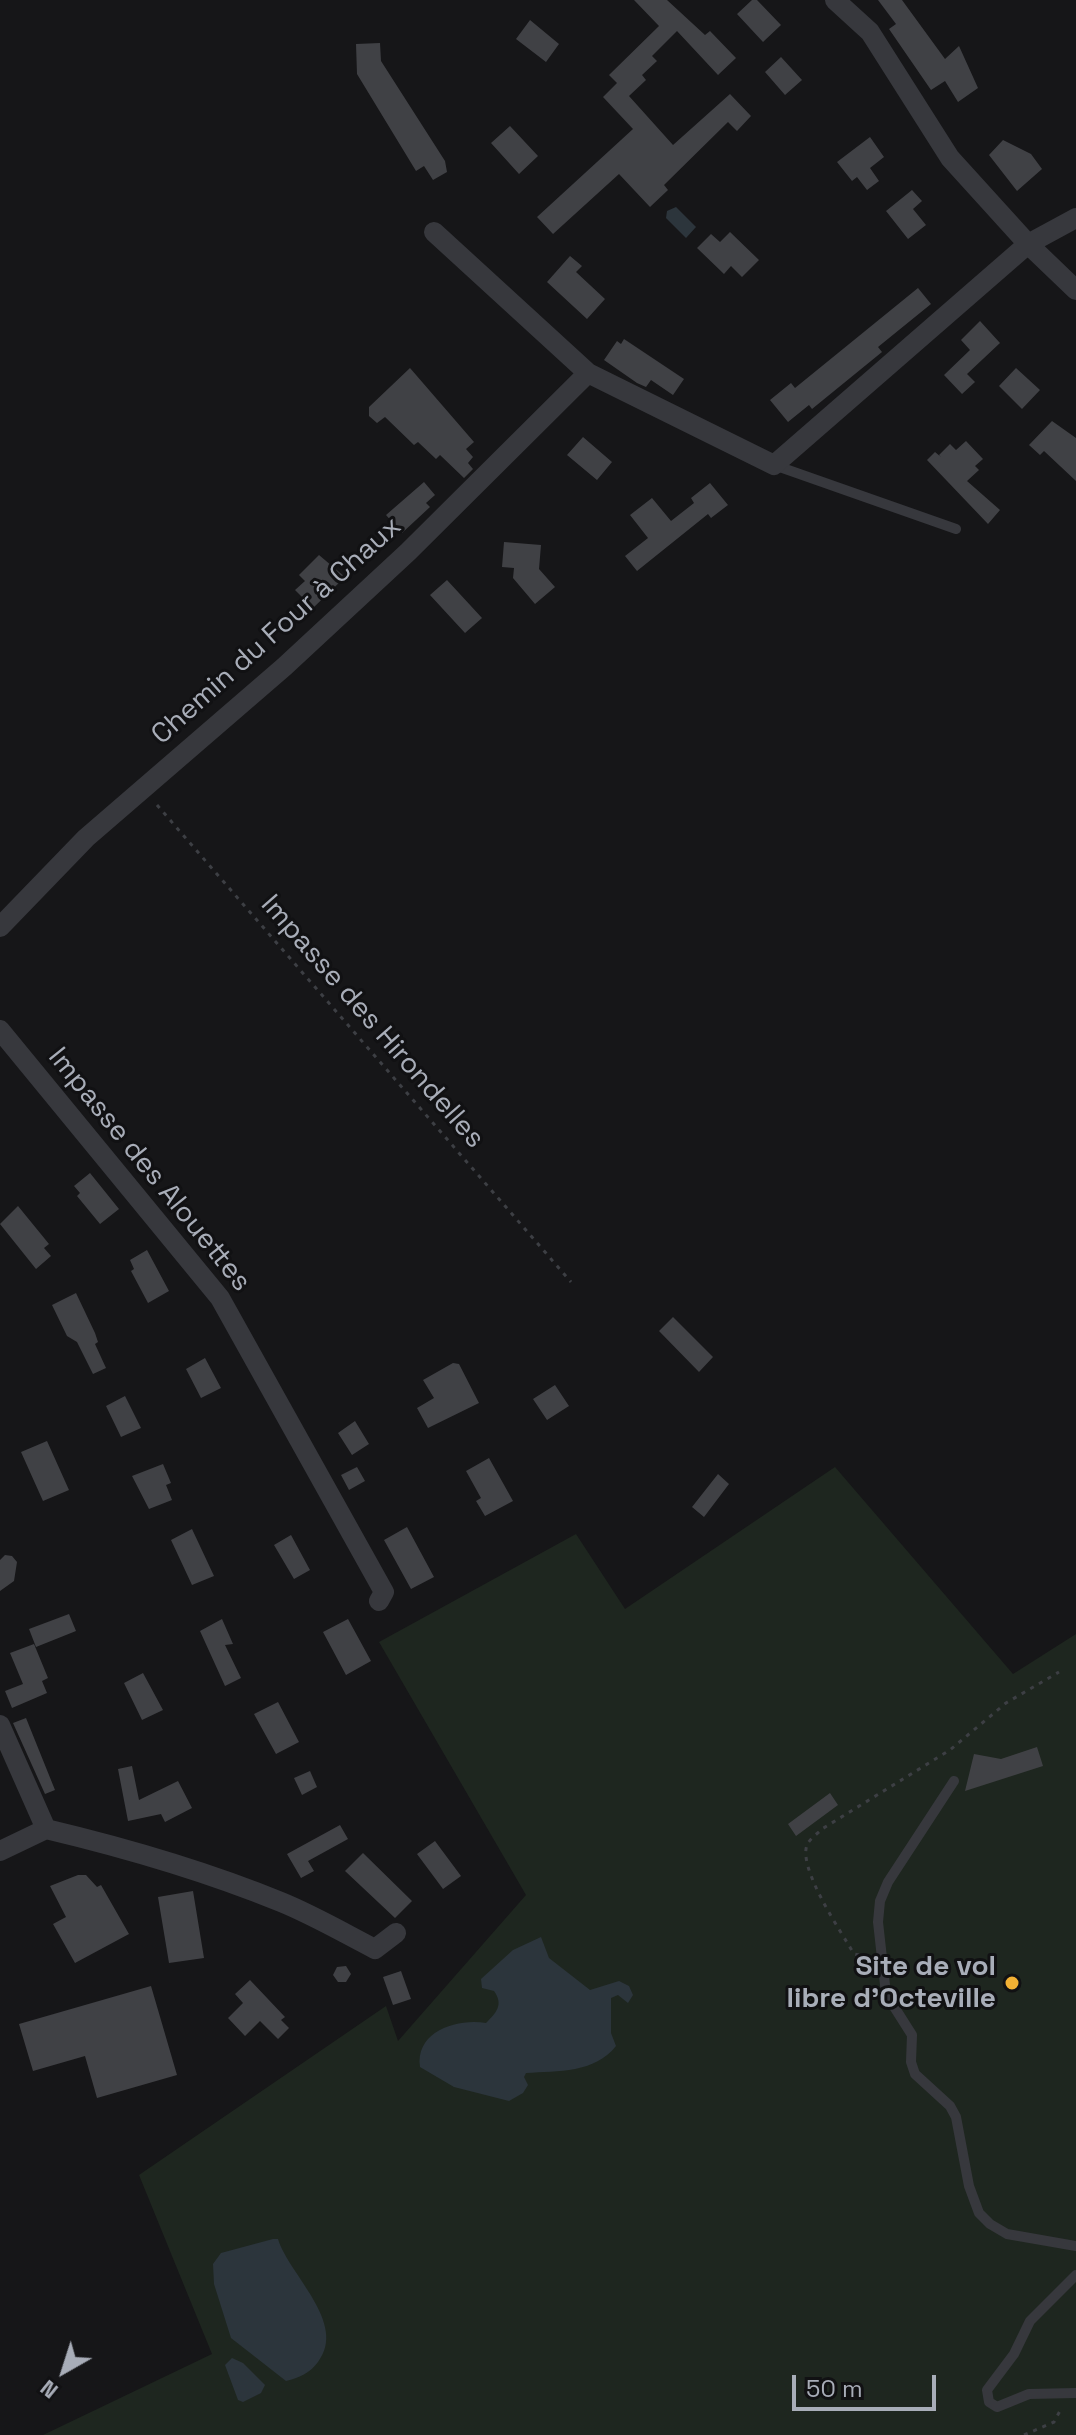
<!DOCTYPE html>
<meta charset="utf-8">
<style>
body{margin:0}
#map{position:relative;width:1076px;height:2435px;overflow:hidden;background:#161618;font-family:"Space Grotesk",sans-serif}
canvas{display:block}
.north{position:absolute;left:24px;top:2331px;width:80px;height:80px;-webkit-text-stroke:6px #111113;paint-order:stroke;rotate:219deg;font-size:22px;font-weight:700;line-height:32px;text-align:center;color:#a8adb8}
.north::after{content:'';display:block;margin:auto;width:28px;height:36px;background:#a8adb8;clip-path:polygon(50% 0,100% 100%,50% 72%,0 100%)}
.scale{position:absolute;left:792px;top:2375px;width:144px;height:36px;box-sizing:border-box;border:4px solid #a8adb8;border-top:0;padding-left:10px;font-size:24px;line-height:28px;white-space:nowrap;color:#a8adb8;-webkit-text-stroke:6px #111113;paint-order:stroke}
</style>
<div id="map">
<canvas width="1076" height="2435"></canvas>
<div class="north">N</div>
<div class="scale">50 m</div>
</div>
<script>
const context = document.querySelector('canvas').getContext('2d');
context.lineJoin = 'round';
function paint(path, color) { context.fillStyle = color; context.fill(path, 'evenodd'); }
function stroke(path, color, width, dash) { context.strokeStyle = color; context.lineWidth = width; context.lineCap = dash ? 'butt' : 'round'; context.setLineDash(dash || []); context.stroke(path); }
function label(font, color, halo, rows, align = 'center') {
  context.font = font + ' "Space Grotesk",sans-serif'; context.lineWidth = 6; context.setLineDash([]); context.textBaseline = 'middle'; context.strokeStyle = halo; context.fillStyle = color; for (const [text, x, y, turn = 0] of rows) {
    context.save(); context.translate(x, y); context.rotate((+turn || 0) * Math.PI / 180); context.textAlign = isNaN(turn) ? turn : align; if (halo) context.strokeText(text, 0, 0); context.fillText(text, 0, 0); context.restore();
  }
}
const green = new Path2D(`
 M835 1467 1013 1674 1076 1634V2435H43L212 2354 139 2175 386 2006 398 2041 526 1895 379 1642 576 1534 625 1609Z`);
const water = new Path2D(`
 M676 207 696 227 686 238 666 218 667 211Z
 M541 1937 549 1958 590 1990 619 1981 629 1986 633 1995 628 2003 618 1995 611 1998V2033L616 2046C595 2073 558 2071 526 2073L524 2077 528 2085 523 2093 509 2101 454 2087 420 2067C415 2031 458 2018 486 2023 496 2013 504 2005 494 1991L482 1988 481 1979 513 1950Z
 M273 2239H278C289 2275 348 2323 318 2362 310 2373 299 2378 286 2381L231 2338 214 2284 213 2264 221 2253Z
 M232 2358 243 2363 265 2385 261 2393 243 2402 238 2400 225 2365Z`);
const building = new Path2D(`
 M634 0H667L705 35 710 31 736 58 718 75 677 31 652 56 657 61 642 75 646 80 629 96 673 145 730 94 751 116 737 131 728 122 664 185 668 190 650 207 619 174 553 234 537 217 633 129 603 97 617 83 609 75 659 26Z
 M752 0H757L781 25 763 42 737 14Z
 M878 0H902L945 59 959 46 978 88 958 102 945 81 931 90 889 29 896 24Z
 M530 20 559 44 546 62 516 39Z
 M380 43 381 61 445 161 447 172 433 180 424 166 416 171 357 74 356 44Z
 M781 57 802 80 785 95 765 72Z
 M510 126 538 156 519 174 491 143Z
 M870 137 884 157 870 168 879 181 867 190 857 177 852 181 837 162Z
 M1003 140 1031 154 1042 169 1017 191 989 155Z
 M912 190 922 201 913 209 926 225 908 239 886 211Z
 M730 232 759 260 742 277 731 266 724 274 697 248 711 234 720 242Z
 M570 256 582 266 576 272 605 299 587 319 547 282Z
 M918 288 931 304 878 347 882 352 812 409 809 405 788 422 770 400 791 383 795 388Z
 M980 321 1000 343 967 374 975 382 962 394 944 375 970 350 961 340Z
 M624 339 684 379 673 395 651 380 646 387 637 383 604 360 617 341 621 344Z
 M410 368 474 442 466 449 473 457 468 463 473 469 464 478 440 455 436 459 418 442 414 445 385 417 377 423 369 416V407Z
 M1016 368 1040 390 1022 409 999 386Z
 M1052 421 1076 438V481L1044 451 1040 455 1029 445Z
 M583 437 612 462 597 480 567 455Z
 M966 441 983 459 975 466 979 470 967 481 1000 510 988 524 927 460 935 452 941 457 939 455 950 444 956 450Z
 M424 482 435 495 426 503 430 507 402 533 386 515Z
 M710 483 728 505 711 518 708 514 637 571 625 556 648 538 630 515 652 498 671 521 694 503 691 498Z
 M504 542 541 545 539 569 555 587 535 604 513 578 514 568 502 567Z
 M319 555 345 577 313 608 295 590 305 581 299 575Z
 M447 580 482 618 465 633 430 595Z
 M90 1173 119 1209 100 1224 77 1196 80 1193 74 1186Z
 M18 1206 49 1244 44 1248 51 1256 36 1269 0 1224Z
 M147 1250 169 1291 148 1303 131 1271 134 1269 130 1260Z
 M76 1293 95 1333 98 1342 95 1344 106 1368 93 1374 77 1342 67 1336 52 1305Z
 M673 1317 713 1357 699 1372 659 1331Z
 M205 1358 221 1388 201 1398 186 1369Z
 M453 1363 459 1364 479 1403 428 1428 417 1408 434 1398 423 1380Z
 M555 1385 569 1406 547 1420 533 1399Z
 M125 1396 141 1428 121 1437 106 1406Z
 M355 1421 369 1444 352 1455 338 1433Z
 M47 1441 69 1490 43 1501 21 1452Z
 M489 1458 513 1501 485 1516 476 1501 481 1498 466 1471Z
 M163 1464 171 1483 166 1485 172 1500 149 1509 132 1476Z
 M357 1467 365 1481 349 1490 341 1475Z
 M718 1474 729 1484 704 1517 692 1507Z
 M407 1527 434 1577 411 1589 384 1540Z
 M192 1529 214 1576 192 1585 171 1540Z
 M291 1535 310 1570 294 1579 274 1545Z
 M5 1555 12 1556 17 1562 14 1581 0 1591V1560Z
 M69 1614 76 1631 36 1647 29 1629Z
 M222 1619 233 1644 225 1645 241 1678 225 1686 200 1631Z
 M348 1619 371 1661 346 1675 323 1632Z
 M34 1644 48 1678 42 1681 47 1693 12 1708 5 1691 23 1684 10 1653Z
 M143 1673 163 1710 142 1720 124 1683Z
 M278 1702 299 1742 276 1754 254 1714Z
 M26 1718 55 1790 45 1794 13 1723Z
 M1037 1747 1043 1766 965 1791 974 1754 1001 1759Z
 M132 1766 139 1800 178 1781 192 1808 165 1822 161 1814 128 1821 118 1769Z
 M310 1771 317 1787 302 1795 294 1778Z
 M830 1793 838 1805 796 1836 788 1824Z
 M340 1825 348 1839 308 1861 314 1871 301 1878 287 1854Z
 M435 1841 461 1876 443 1889 417 1854Z
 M363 1853 412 1901 395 1918 345 1871Z
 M78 1875H86L97 1887 101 1885 129 1934 75 1963 53 1924 66 1917 50 1886Z
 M193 1891 204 1958 169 1963 158 1897Z
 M346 1966 351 1974 346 1982H338L333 1975 337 1967Z
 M401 1971 411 1999 393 2005 383 1977Z
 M250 1980 285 2017 281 2020 289 2028 278 2039 260 2021 245 2036 228 2018 243 2003 235 1994Z
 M151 1986 177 2075 97 2098 85 2056 33 2071 19 2024Z`);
const path = new Path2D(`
 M157 805 571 1282
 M869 1957 854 1954C842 1933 795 1865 808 1843 811 1838 818 1833 822 1829L950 1750 1006 1703 1059 1672
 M1024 2435 1054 2422 1061 2409`);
const service = new Path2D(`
 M774 465 956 529
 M954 1781 888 1882 880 1901 878 1922 886 1994 912 2035 911 2062 915 2074 950 2106 956 2117 969 2186 979 2213 990 2224 1007 2234 1076 2246
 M1076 2275 1030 2321 1014 2354 987 2390 989 2402 997 2407 1029 2394 1076 2393`);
const minor = new Path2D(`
 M835 0 870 32 950 158 1028 244 1076 290
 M434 232 588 373 774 465 1028 244 1076 218
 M0 927 86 838 284 667 408 552 588 373
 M0 1030 220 1298 384 1592 379 1601
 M0 1725 46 1829
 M46 1829C126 1848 205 1871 281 1902 313 1915 344 1933 375 1949L396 1933
 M0 1851 46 1829`);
const markers = [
 [1012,1983,8,"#f2b134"]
];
const streetNames = [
 ["Chemin du Four à Chaux",277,631,-42],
 ["Impasse des Hirondelles",372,1022,49],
 ["Impasse des Alouettes",149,1170,51]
];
const poiNames = [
 ["Site de vol",996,1967],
 ["libre d'Octeville",996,1999]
];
paint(green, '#1e261f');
paint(water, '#2c353c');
paint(building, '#404145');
stroke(path, '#3d3f44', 3, [4, 6]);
stroke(service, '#37383d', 10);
stroke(minor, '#37383d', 20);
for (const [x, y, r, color] of markers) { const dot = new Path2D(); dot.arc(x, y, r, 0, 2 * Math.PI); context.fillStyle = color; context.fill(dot); stroke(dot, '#111113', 3); }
label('28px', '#a8adb8', '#111113', streetNames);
label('bold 28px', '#a8adb8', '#111113', poiNames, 'right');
</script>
